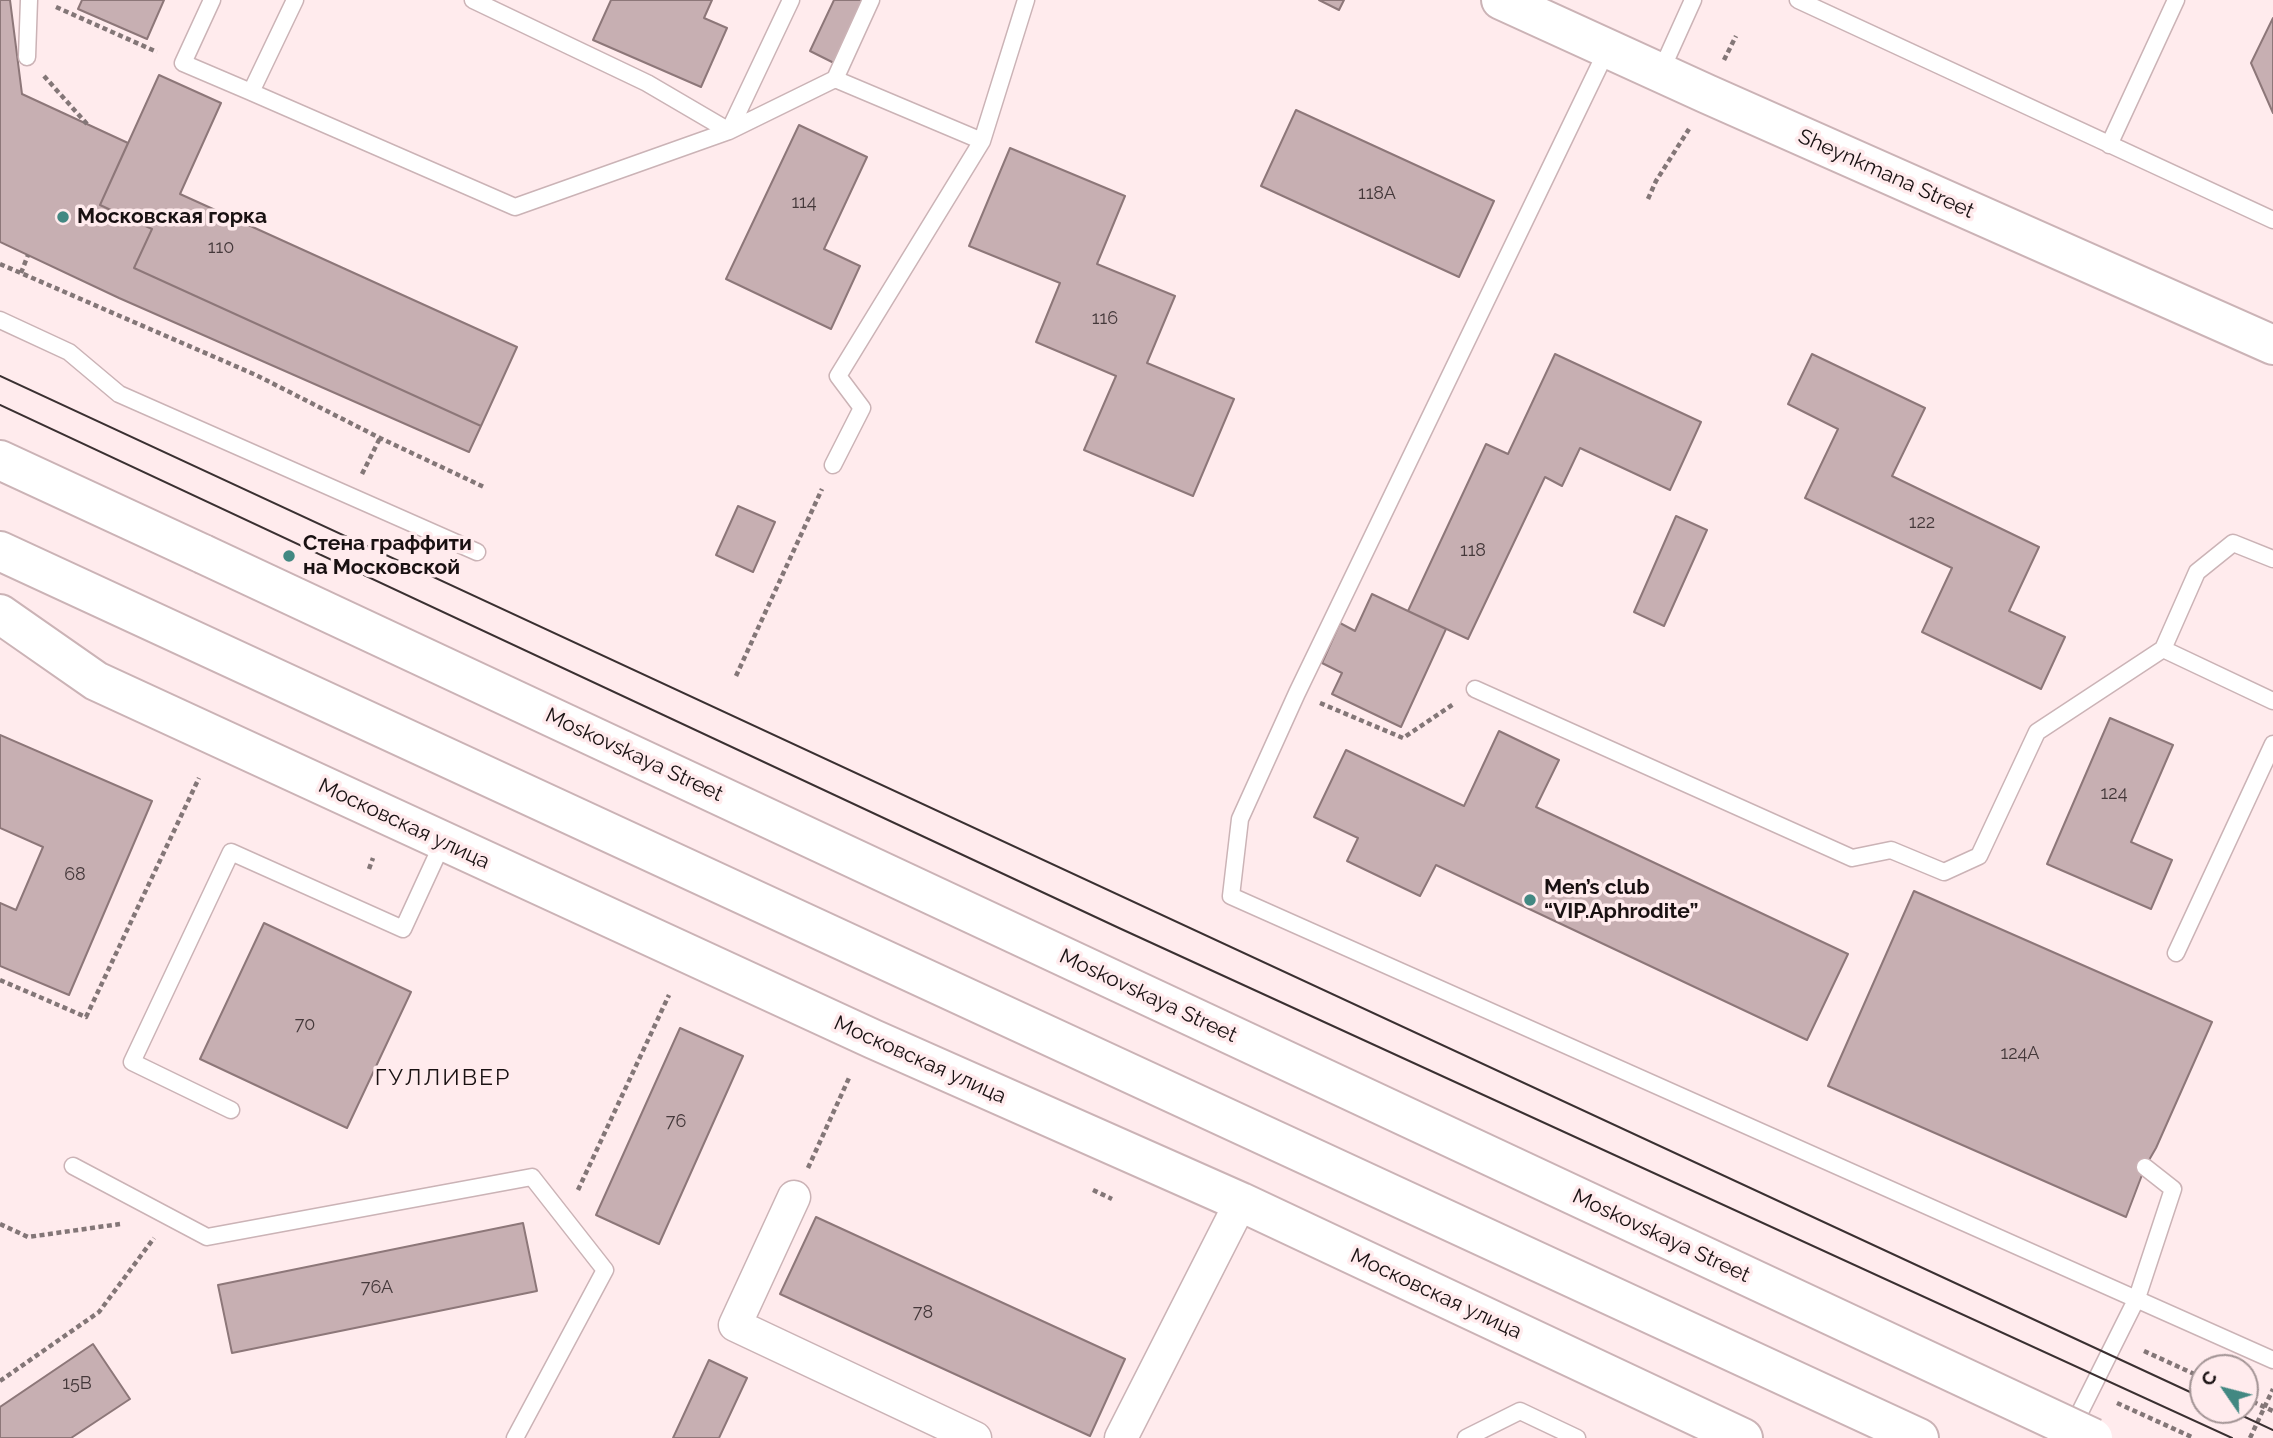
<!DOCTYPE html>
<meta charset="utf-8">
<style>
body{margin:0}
#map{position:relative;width:2273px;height:1438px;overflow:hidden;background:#ffebed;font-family:Raleway,sans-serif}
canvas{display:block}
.north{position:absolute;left:2189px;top:1354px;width:70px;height:70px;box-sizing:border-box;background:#ffebed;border:2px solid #a39495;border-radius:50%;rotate:305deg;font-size:19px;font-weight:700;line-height:28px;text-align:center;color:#191112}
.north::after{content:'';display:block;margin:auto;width:24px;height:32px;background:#428882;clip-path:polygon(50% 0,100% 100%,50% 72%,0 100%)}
</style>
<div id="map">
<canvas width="2273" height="1438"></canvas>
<div class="north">С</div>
</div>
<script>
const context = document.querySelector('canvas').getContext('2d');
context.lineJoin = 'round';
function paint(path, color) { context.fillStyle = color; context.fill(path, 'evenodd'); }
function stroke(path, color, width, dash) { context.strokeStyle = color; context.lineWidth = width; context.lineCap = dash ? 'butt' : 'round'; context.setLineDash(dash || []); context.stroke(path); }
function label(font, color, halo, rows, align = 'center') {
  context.font = font + ' Raleway,sans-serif'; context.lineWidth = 7; context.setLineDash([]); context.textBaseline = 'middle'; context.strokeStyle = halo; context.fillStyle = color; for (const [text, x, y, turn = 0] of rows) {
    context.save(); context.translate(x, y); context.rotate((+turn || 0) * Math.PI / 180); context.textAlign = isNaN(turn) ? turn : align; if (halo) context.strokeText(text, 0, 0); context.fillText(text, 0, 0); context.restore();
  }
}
const building = new Path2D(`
 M0 0H10L22 94 128 143 100 205 152 229 134 268 481 426 469 452 119 298 0 242Z
 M82 0H164L147 39 78 9Z
 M611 0H712L704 18 727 28 701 87 593 40Z
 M834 0H861L865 2 836 64 810 51Z
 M1319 0H1344L1339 10Z
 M2273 18V113L2251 63Z
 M159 75 221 103 180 194 517 347 481 426 134 268 152 229 100 205Z
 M1296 110 1494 201 1459 277 1261 186Z
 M799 125 867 157 824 249 860 266 831 329 726 279Z
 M1010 148 1125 196 1097 264 1175 296 1147 363 1234 399 1193 496 1084 450 1116 376 1036 342 1060 283 969 246Z
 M1555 354 1701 422 1670 490 1580 448 1562 486 1545 477 1468 639 1408 611 1486 444 1508 454Z
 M1812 354 1925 408 1892 476 2039 547 2009 611 2065 637 2041 689 1922 632 1952 568 1805 498 1838 429 1788 404Z
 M738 506 775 522 753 572 716 555Z
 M1676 516 1707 530 1664 626 1634 612Z
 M1372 594 1446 629 1401 727 1332 694 1342 673 1322 663 1340 623 1355 631Z
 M2110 718 2173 745 2131 842 2172 860 2151 909 2047 864Z
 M1499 731 1559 760 1536 807 1848 954 1807 1040 1436 865 1420 896 1347 861 1358 838 1314 817 1346 750 1464 806Z
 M0 735 152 801 69 995 0 966V903L16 910 43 847 0 828Z
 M1914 891 2212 1022 2156 1148 2145 1167 2126 1217 1828 1086Z
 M264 923 411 992 347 1128 200 1059Z
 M680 1028 743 1056 659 1244 596 1215Z
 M816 1217 1125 1359 1090 1436 780 1294Z
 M523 1223 537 1291 232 1353 218 1285Z
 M93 1344 130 1399 71 1438H0V1407Z
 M709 1360 747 1378 719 1438H673Z`);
const path = new Path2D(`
 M56 7 157 52
 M1724 60 1736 36
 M44 76 87 124
 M1648 199 1656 181 1689 129
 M0 264 256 375 380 438 486 488
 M21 273 28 255
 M362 474 380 438
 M736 676 822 489
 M1320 703 1403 738 1455 703
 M369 869 373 858
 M0 980 86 1017 199 778
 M808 1168 849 1078
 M578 1190 669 995
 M1093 1190 1112 1199
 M0 1224 28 1237 120 1224
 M2144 1351 2203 1378
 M0 1381 99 1312 154 1238
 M2245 1398 2273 1411
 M2117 1403 2194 1438
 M2250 1438 2273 1389`);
const service = new Path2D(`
 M212 0 183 63 251 92 295 0
 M791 0 729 131 835 79 982 141
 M1798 0 2273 220
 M1607 50 1297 693 1240 819 1231 896 2273 1360
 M27 57 29 0
 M1661 71 1693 0
 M835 79 871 0
 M251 92 515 207 729 131 647 83 473 0
 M2109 145 2176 0
 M0 320 69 352 119 394 477 552
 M833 465 862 408 838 376 982 141 1026 0
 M2273 559 2233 543 2197 572 2163 649 2273 701
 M1475 689 1852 858 1891 850 1944 872 1979 856 2037 732 2163 649
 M2176 953 2273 744
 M231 1110 132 1062 231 852 403 929 443 842
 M73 1166 207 1237 532 1177 605 1270 515 1438
 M2071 1430 2137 1298 2173 1189 2145 1167
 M1466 1438 1520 1411 1577 1438`);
const minor = new Path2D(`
 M794 1197 735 1325 975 1438
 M1121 1438 1241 1202`);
const tertiary = new Path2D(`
 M1501 0 1707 94 2273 345
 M0 614 96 681 873 1039 1241 1202 1743 1438`);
const primary = new Path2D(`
 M0 460 203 554
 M0 551 1919 1438`);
const tram = new Path2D(`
 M0 376 2203 1398
 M0 405 1119 928 2232 1438
 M2230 1410 2273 1430`);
const primaryBridge = new Path2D(`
 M203 554 2093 1438`);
const markers = [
 [63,217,7,"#428882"],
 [289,556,7,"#428882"],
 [1530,900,7,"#428882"]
];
const numberNames = [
 ["118А",1377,194],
 ["114",804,203],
 ["110",221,248],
 ["116",1105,319],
 ["122",1922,523],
 ["118",1473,551],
 ["124",2114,794],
 ["68",75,875],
 ["70",305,1025],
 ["124А",2020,1054],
 ["76",676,1122],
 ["76А",377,1288],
 ["78",923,1313],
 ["15В",77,1384]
];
const streetNames = [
 ["Sheynkmana Street",1886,174,24],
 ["Moskovskaya Street",634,755,25],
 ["Московская улица",404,824,25],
 ["Moskovskaya Street",1148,996,25],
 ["Московская улица",920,1060,24],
 ["Moskovskaya Street",1661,1236,25],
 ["Московская улица",1436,1294,25]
];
const poiNames = [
 ["Московская горка",77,217],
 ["Стена граффити",303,544],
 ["на Московской",303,568],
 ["Men’s club",1544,888],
 ["“VIP.Aphrodite”",1544,912]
];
const neighbourhoodNames = [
 ["ГУЛЛИВЕР",443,1078]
];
paint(building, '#c7afb2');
stroke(building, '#8d7779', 2);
stroke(service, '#cbb3b6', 19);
stroke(minor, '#cbb3b6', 35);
stroke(tertiary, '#cbb3b6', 42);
stroke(primary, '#cbb3b6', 42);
stroke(path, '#837677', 4.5, [5, 3.5]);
stroke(service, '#fff', 16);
stroke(minor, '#fff', 32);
stroke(tertiary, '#fff', 38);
stroke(primary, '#fff', 38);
stroke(tram, '#3a3031', 2);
stroke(primaryBridge, '#cbb3b6', 42, []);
stroke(primaryBridge, '#fff', 38);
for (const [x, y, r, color] of markers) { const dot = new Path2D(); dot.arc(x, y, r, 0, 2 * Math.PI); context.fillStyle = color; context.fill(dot); stroke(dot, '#ffebed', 2.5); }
label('18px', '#44383a', null, numberNames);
label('21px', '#191112', '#ffebed', streetNames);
label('bold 21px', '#191112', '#ffebed', poiNames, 'left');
context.letterSpacing = '2px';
label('23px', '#191112', '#ffebed', neighbourhoodNames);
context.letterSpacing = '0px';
</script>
